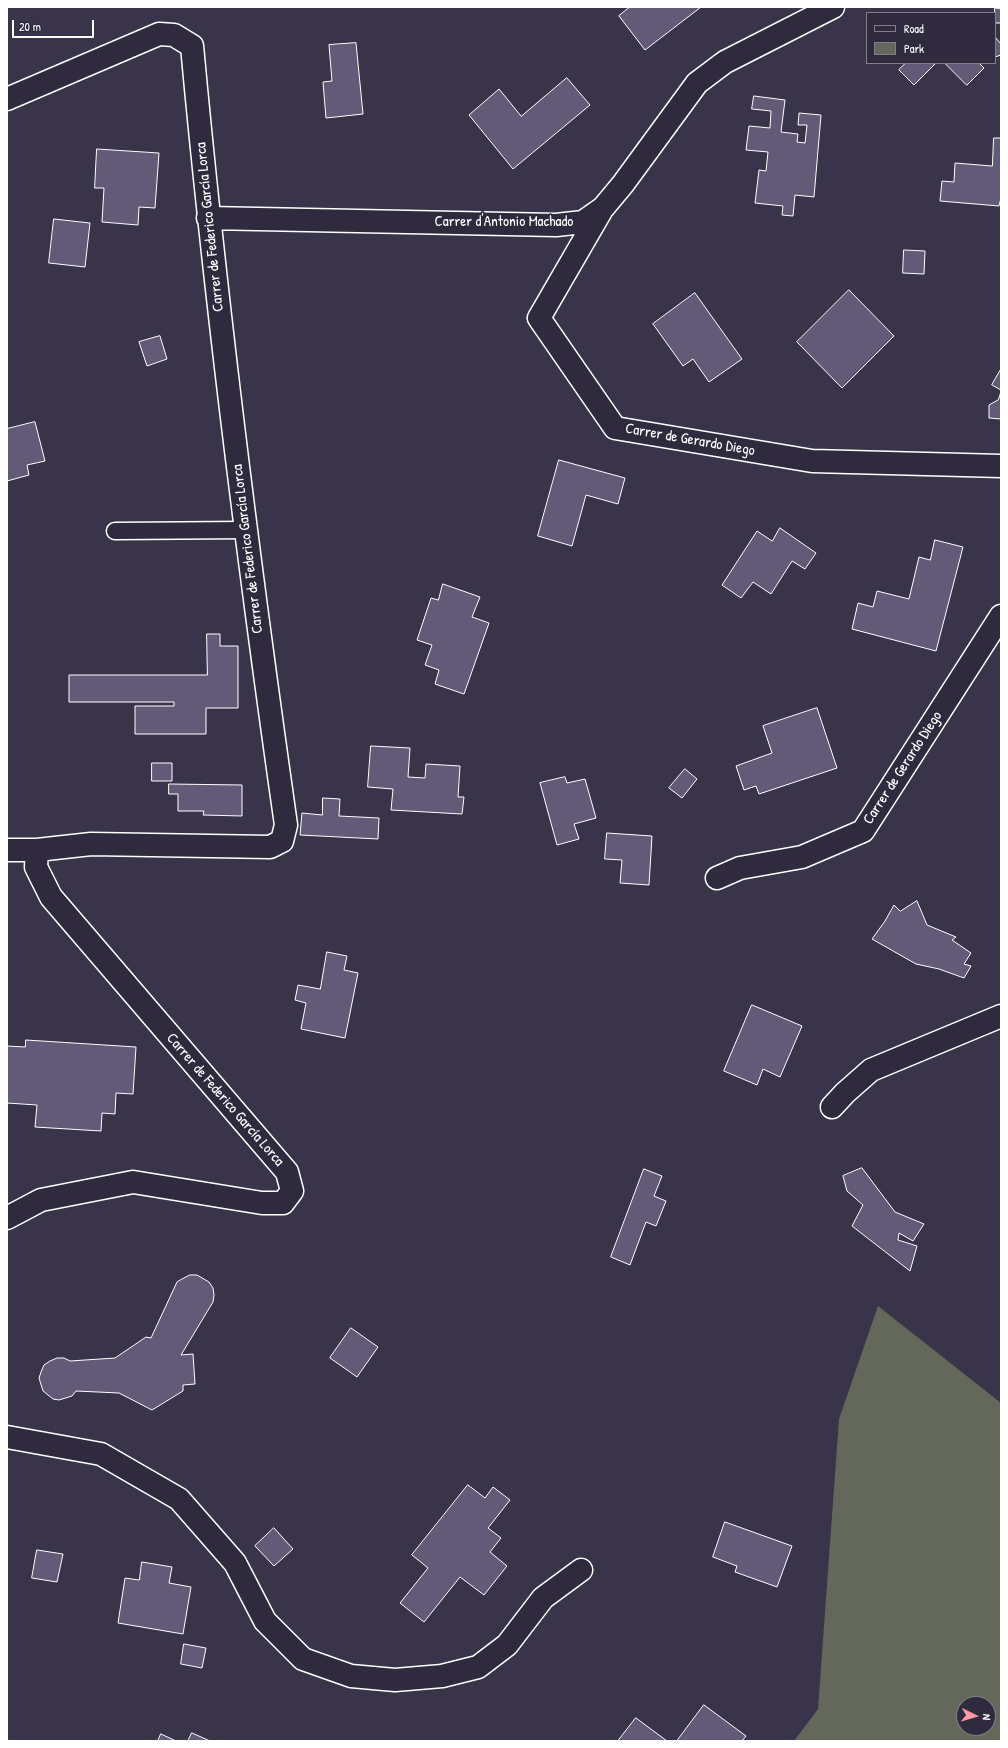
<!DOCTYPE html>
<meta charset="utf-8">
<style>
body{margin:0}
#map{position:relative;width:1008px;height:1748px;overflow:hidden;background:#393449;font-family:"Patrick Hand",sans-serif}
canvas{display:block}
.frame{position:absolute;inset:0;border:8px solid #fff;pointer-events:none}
.legend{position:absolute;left:866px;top:12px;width:130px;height:52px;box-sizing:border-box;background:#2f2a3d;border:1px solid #827f8b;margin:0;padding:5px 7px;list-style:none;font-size:12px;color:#fff}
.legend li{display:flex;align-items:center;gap:8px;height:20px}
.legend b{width:20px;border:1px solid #827f8b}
.north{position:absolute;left:956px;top:1696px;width:40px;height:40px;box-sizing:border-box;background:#2f2a3d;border:1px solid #827f8b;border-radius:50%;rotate:95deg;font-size:11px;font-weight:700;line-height:16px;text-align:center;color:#fff}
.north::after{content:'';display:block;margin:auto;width:14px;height:18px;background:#ff9aa2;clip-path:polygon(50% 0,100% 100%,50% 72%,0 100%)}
.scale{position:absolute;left:12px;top:20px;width:82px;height:18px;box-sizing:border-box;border:2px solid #fff;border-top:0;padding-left:5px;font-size:12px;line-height:14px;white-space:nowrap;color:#fff;-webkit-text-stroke:3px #2f2a3d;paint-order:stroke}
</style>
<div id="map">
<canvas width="1008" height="1748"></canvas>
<div class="frame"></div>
<ul class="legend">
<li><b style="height:5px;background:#2f2a3d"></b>Road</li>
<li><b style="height:11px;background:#63685b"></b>Park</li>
</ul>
<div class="north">N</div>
<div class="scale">20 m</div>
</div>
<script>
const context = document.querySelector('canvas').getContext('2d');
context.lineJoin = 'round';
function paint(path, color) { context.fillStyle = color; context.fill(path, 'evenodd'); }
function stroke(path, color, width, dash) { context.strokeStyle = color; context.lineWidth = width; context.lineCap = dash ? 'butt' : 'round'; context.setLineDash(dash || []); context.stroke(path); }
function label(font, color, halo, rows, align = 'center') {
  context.font = font + ' "Patrick Hand",sans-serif'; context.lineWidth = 3.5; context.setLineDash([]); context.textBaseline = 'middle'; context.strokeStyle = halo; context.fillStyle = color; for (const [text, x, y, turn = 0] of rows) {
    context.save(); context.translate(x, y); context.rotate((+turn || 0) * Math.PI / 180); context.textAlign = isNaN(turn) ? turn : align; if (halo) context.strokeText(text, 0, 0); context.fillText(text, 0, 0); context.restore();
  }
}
const green = new Path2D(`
 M878 1306 1001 1403V1741H794L818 1709 839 1419ZM964 1704H988V1728H964Z`);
const building = new Path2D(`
 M630 7H701L645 50 619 16Z
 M995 8 1001 9V23H995Z
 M995 37 1001 44V55L995 57Z
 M356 43 363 114 326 118 323 82 332 81 329 45Z
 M906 63H936L914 85 899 70Z
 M945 63H979L984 68 967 85Z
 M567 78 590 105 513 169 469 115 499 89 521 116Z
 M754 96 785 100 781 132 798 134 797 142 805 143 807 125H798L799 113 821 115 814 197 795 195 793 216 782 215 783 206 755 203 759 170 766 171 768 152 746 150 749 126 770 128 771 111 752 109Z
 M994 138H1001V198L999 206 940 201 942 181 954 182 955 163 992 166Z
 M97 149 159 153 155 208 139 207 138 225 102 222 104 188H95Z
 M54 219 90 223 85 267 49 263Z
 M904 250 925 251 924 274 903 273Z
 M849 290 894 336 842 388 797 342Z
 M695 293 742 359 709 382 693 359 683 366 653 324Z
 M160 336 167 359 147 366 139 342Z
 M1001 369V390L992 385Z
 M1001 392V419L989 418V405L998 400Z
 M35 422 45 461 27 465 29 475 7 481V429Z
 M559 460 625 478 618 504 586 495 572 546 538 536Z
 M780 528 816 553 805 569 792 561 771 594 753 582 741 598 722 585 757 531 772 541Z
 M935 540 963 547 936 651 852 629 858 603 873 607 877 591 909 599 919 557 930 560Z
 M443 584 480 597 472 617 489 623 464 694 435 684 439 670 425 665 432 645 417 640 431 598 438 600Z
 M207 634H220V646H238V708H206V734H135V706H174V702H69V675H207Z
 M817 708 837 768 759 794 756 786 744 790 736 766 772 753 763 726Z
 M371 746 410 748 408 777 425 778 426 764 460 766 458 797H464L462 814 391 810 393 789 368 787Z
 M152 763H172V781H152Z
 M685 769 697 779 682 798 669 788Z
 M565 777 567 783 585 779 596 818 574 824 579 839 557 845 540 783Z
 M169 784 242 785V816L203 815 204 811H178V794H169Z
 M323 798 340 799 339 816 379 818 378 839 300 835 302 813 322 815Z
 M607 833 652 836 649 885 620 883 622 860 605 859Z
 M917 901 927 925 956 937 952 940 971 953 964 964 971 966 964 978 939 969 916 964 872 939 885 921 894 905 900 911Z
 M327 952 347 956 344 970 358 973 345 1038 301 1029 306 1003 295 1000 298 985 320 989Z
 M752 1005 802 1026 780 1077 763 1069 757 1085 724 1071Z
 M26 1040 136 1047 133 1094 116 1093 115 1114 102 1113 101 1131 35 1127 37 1105 7 1103V1046L25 1047Z
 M862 1168 895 1212 924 1224 913 1241 899 1233 898 1240 917 1246 910 1271 852 1226 863 1205 847 1191 843 1176Z
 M644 1169 662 1176 654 1196 666 1201 656 1226 646 1222 630 1265 611 1257Z
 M190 1275H197L209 1282 213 1288 214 1295 213 1302 181 1355 193 1354 195 1384 183 1385V1391L152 1410 119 1393 76 1391 72 1396 59 1400 53 1399 43 1391 39 1378 41 1372 44 1365 50 1361 57 1358H64L70 1361 115 1358 146 1337 151 1338 177 1282Z
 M351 1328 378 1347 357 1377 330 1358Z
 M468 1485 485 1498 493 1487 510 1500 488 1528 501 1538 490 1552 507 1566 484 1595 460 1577 424 1622 400 1603 428 1568 412 1555Z
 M725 1522 792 1546 777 1587 735 1572 737 1566 713 1557Z
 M274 1528 293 1549 274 1566 255 1546Z
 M37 1550 63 1554 57 1582 32 1578Z
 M142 1562 172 1567 169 1583 191 1587 183 1634 118 1623 125 1578 139 1580Z
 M184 1644 206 1648 202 1668 181 1664Z
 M704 1705 746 1736 742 1741H677Z
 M636 1718 667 1741H618Z
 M192 1733 210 1741H188Z
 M161 1734 176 1741H158Z`);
const service = new Path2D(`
 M115 531 246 530`);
const minor = new Path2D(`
 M7 99 159 34 174 35 192 46C216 306 249 566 286 825L282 841 270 847 91 844 37 850H7
 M601 211 539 318 615 428 812 461 1001 466
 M208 218 556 225 583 222 603 208 623 184 697 83 725 62 833 7
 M717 878 740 868 802 857 863 831 1001 616
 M832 1107 845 1093 871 1070 1001 1016
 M7 1218 41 1200 133 1182 262 1203H283L292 1191 287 1172 51 897 36 867 37 850
 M7 1437 101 1454 179 1499 235 1563 265 1621 303 1659 351 1676 395 1680 442 1676 478 1667 507 1645 543 1598 581 1570`);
const streetNames = [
 ["Carrer d'Antonio Machado",504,222],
 ["Carrer de Federico García Lorca",210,227,-96],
 ["Carrer de Gerardo Diego",690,440,10],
 ["Carrer de Federico García Lorca",248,549,-97],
 ["Carrer de Gerardo Diego",903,768,-57],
 ["Carrer de Federico García Lorca",225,1100,49]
];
paint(green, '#63685b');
paint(building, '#625a77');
stroke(building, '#fff', 1);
stroke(service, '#fff', 19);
stroke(minor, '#fff', 25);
stroke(service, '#2f2a3d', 16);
stroke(minor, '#2f2a3d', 22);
label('15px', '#fff', '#2f2a3d', streetNames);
</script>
